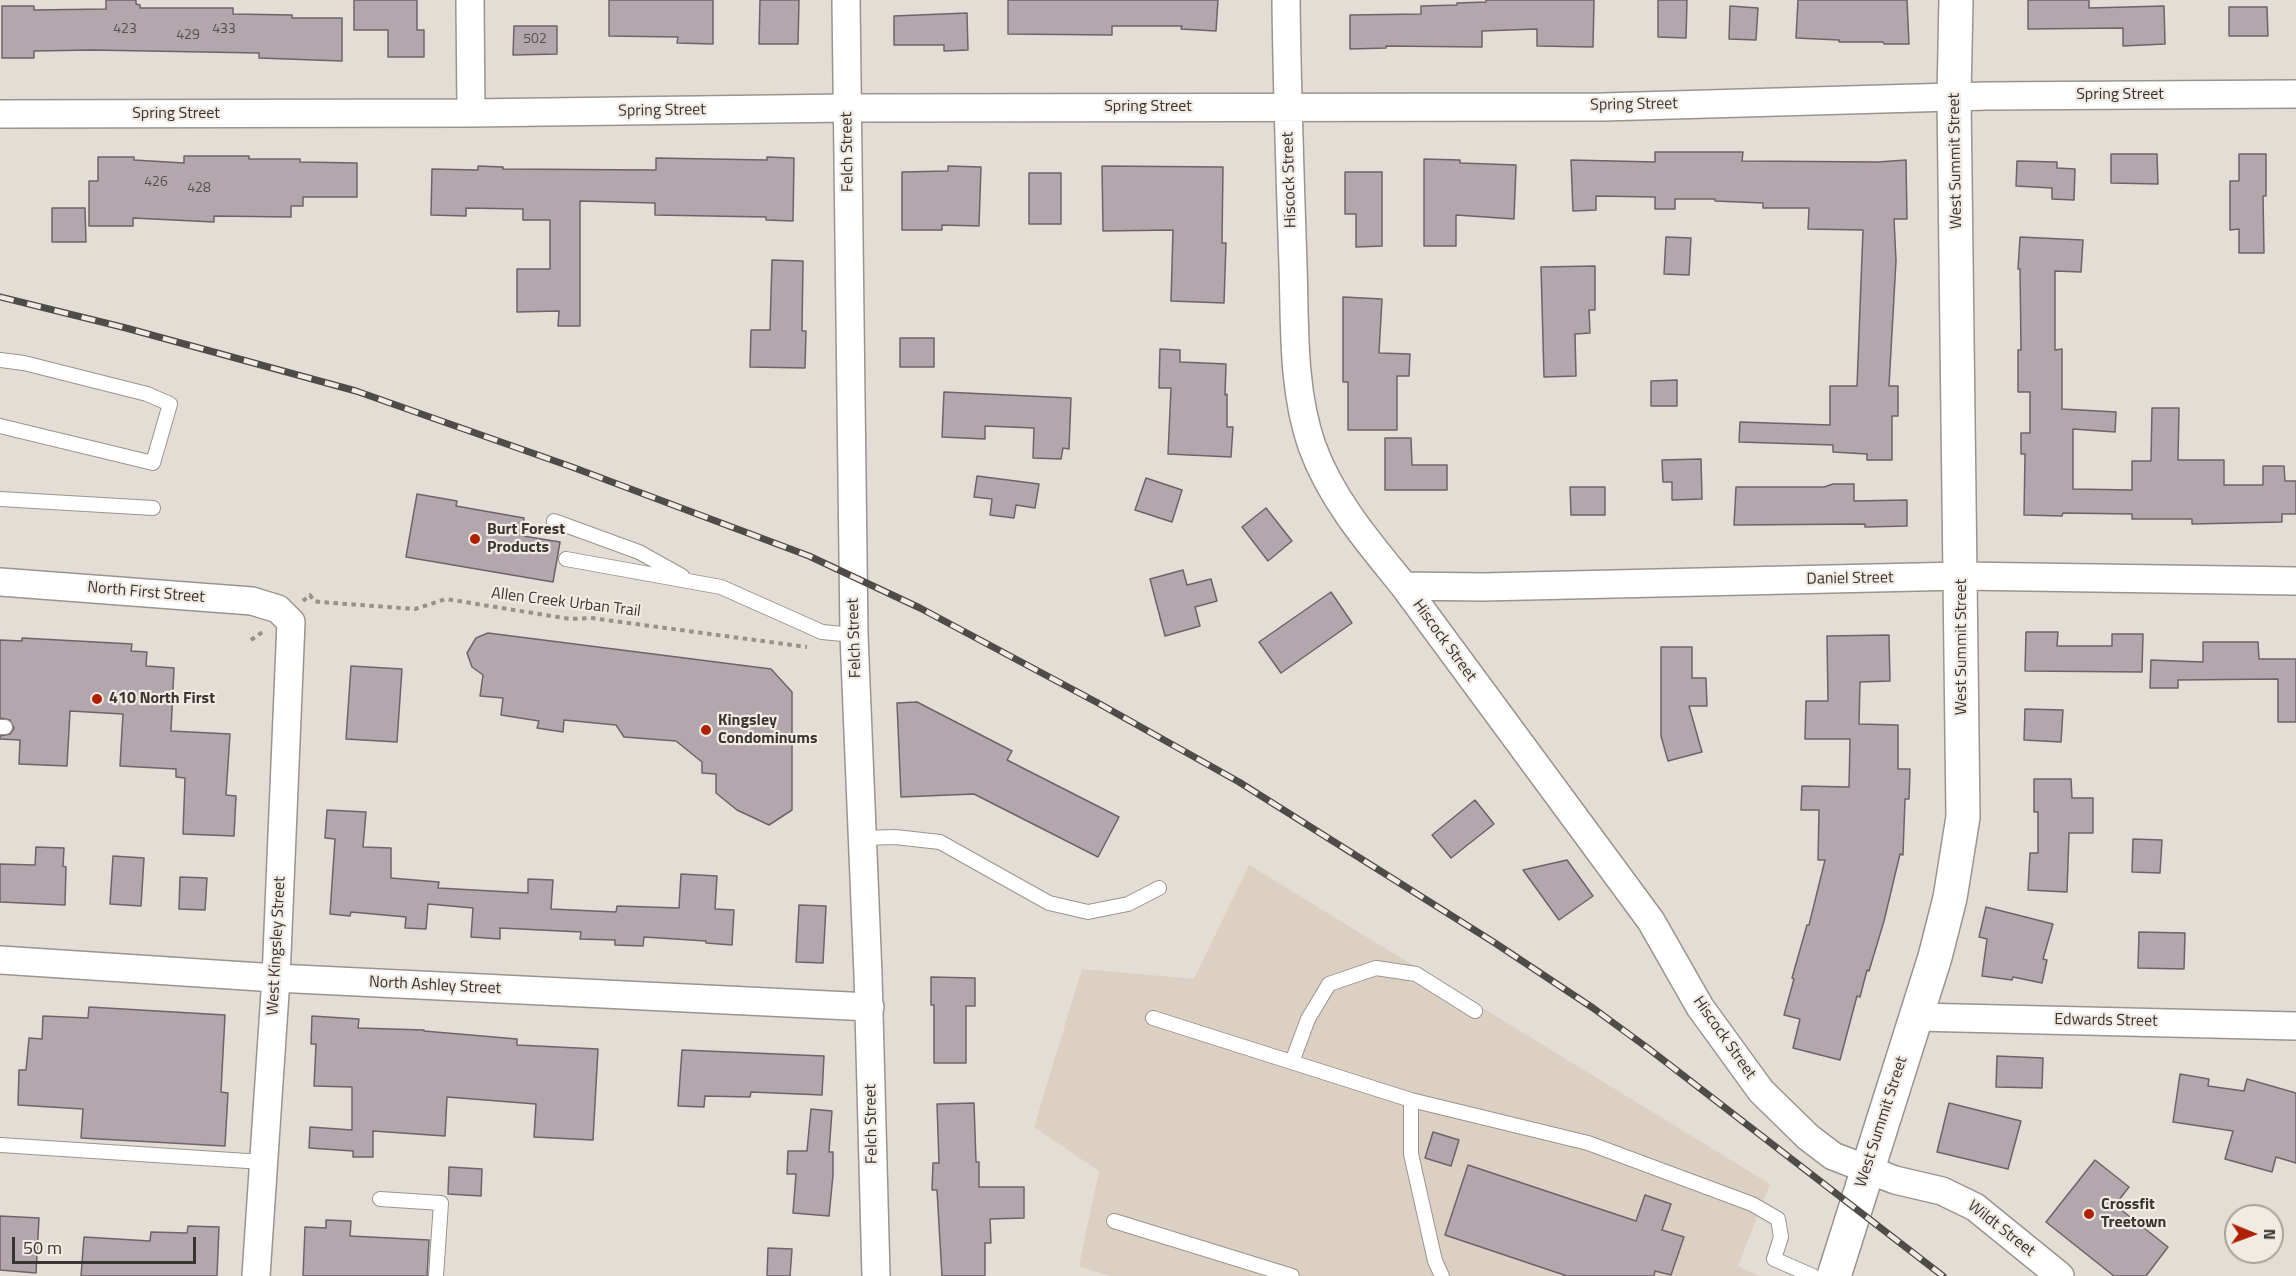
<!DOCTYPE html>
<style>
body{margin:0}
#map{position:relative;width:2296px;height:1276px;overflow:hidden;background:#e4ddd5;font-family:"Titillium Web",sans-serif}
canvas{display:block}
.north{position:absolute;left:2224px;top:1204px;width:60px;height:60px;box-sizing:border-box;background:#f1ebe3;border:2px solid #a7a29c;border-radius:50%;rotate:91deg;font-size:16px;font-weight:700;line-height:24px;text-align:center;color:#373431}
.north::after{content:'';display:block;margin:auto;width:21px;height:27px;background:#ae2102;clip-path:polygon(50% 0,100% 100%,50% 72%,0 100%)}
.scale{position:absolute;left:12px;top:1237px;width:184px;height:27px;box-sizing:border-box;border:3px solid #373431;border-top:0;padding-left:8px;font-size:18px;line-height:21px;white-space:nowrap;color:#373431;-webkit-text-stroke:4px #f1ebe3;paint-order:stroke}
</style>
<div id="map">
<canvas width="2296" height="1276"></canvas>
<div class="north">N</div>
<div class="scale">50 m</div>
</div>
<script>
const context = document.querySelector('canvas').getContext('2d');
context.lineJoin = 'round';
function paint(path, color) { context.fillStyle = color; context.fill(path, 'evenodd'); }
function stroke(path, color, width, dash) { context.strokeStyle = color; context.lineWidth = width; context.lineCap = dash ? 'butt' : 'round'; context.setLineDash(dash || []); context.stroke(path); }
function label(font, color, halo, rows, align = 'center') {
  context.font = font + ' "Titillium Web",sans-serif'; context.lineWidth = 4.5; context.setLineDash([]); context.textBaseline = 'middle'; context.strokeStyle = halo; context.fillStyle = color; for (const [text, x, y, turn = 0] of rows) {
    context.save(); context.translate(x, y); context.rotate((+turn || 0) * Math.PI / 180); context.textAlign = isNaN(turn) ? turn : align; if (halo) context.strokeText(text, 0, 0); context.fillText(text, 0, 0); context.restore();
  }
}
const built = new Path2D(`
 M1249 865 1770 1184 1738 1266 1759 1276H1110L1079 1266 1099 1171 1034 1127 1082 969 1194 979Z`);
const building = new Path2D(`
 M106 0H136V4L140 5V8H233V14L292 15V18H342V61L259 58V53L92 50 34 51V58H2V6H34V10L106 9Z
 M354 0H417V30H424V57H388V30H354Z
 M609 0H713V44L677 43 678 37 609 36Z
 M760 0H799L798 44H759Z
 M1008 0H1218L1216 31 1181 29 1182 26H1112V35L1008 34Z
 M1486 0H1594L1593 47 1537 46V29L1482 31V47L1386 46V48L1350 49V15L1421 14V6L1457 5V3L1486 2Z
 M1658 0H1687L1686 38 1658 37Z
 M1798 0H1907L1909 44H1884L1883 42H1839V40L1796 38Z
 M2028 0H2089V8L2164 6 2165 44 2123 46V28L2028 29Z
 M1730 6 1758 8 1756 40 1729 39Z
 M2229 7H2267L2268 36H2229Z
 M967 13 968 50 944 51V45H894V16Z
 M514 26H557V54L513 55Z
 M1655 152H1743L1742 161 1878 162 1906 160 1907 219H1894L1896 261 1889 386H1898V416H1892V460H1867V454L1833 452V445L1739 442 1740 422 1830 425V386H1857L1863 230 1808 229 1809 208H1763V203L1715 201V199H1675V209H1655V197L1596 196V210L1573 211 1571 160 1655 162Z
 M2111 154H2157L2158 184 2111 183Z
 M2239 154H2266V196H2263L2264 253H2239V229L2230 230V181H2239Z
 M184 156H249V159H300V162L357 163V197H303V206H291V217L214 216V222L133 218V226H89V181H98V157H134V160L184 163Z
 M767 157 794 158 793 221 766 220V217L655 215V203L580 201V326H558L559 311 517 312V269H550V220H523V209L466 208V216L431 215 432 169 478 170V166L503 167V169L656 170V158L767 160Z
 M1424 159 1460 160V163L1516 165 1514 219 1456 215V246H1424Z
 M2017 161 2057 162V168L2075 169 2074 200 2052 199V188L2016 186Z
 M948 166 981 167 979 226 942 225V230H902V172L948 171Z
 M1102 166 1223 167 1222 243H1226L1224 303 1171 301 1173 230 1103 231Z
 M1345 172H1382V246L1356 247V214H1345Z
 M1029 173H1061V224H1029Z
 M52 208H85L86 242H52Z
 M1666 237 1691 238 1689 275 1664 274Z
 M2020 237 2083 240 2081 272 2055 271V350L2062 349V409L2116 412 2115 432 2073 429V489L2132 490V461H2151L2152 408H2179L2178 460H2224V485H2263V466H2284L2285 481H2296V514H2282V522L2192 524V519H2132V514L2063 513 2062 516 2024 515 2025 454H2021V433H2030V392H2018V350H2021L2020 269H2018Z
 M772 260 803 261 802 331H806L805 368 750 367 751 330H770Z
 M1595 266V310H1589L1590 333 1575 334 1576 376 1544 377 1541 267Z
 M1343 297 1382 299 1379 353 1410 354 1409 376H1397V430H1348V382H1343Z
 M900 338H934V367H900Z
 M1160 349 1180 350V362L1226 364 1225 395 1227 394V427H1233L1231 457 1168 454 1171 388H1159Z
 M1677 380V406H1651V381Z
 M944 392 1071 398 1069 449 1063 448 1061 459 1033 458 1034 428 985 426V439L942 437Z
 M1385 438H1411L1412 465H1447V490H1385Z
 M1701 459 1702 499 1672 500V482H1663L1662 460Z
 M977 476 1039 484 1035 508 1016 505 1014 518 990 515 992 499 974 497Z
 M1146 478 1182 490 1172 522 1135 510Z
 M1833 484H1854V501L1907 500V526L1865 527V524L1734 525 1736 487H1824Z
 M1570 487H1605V515H1571Z
 M417 494 457 501 456 506 524 518 523 536 560 542 553 582 406 557Z
 M1266 508 1292 541 1268 561 1242 527Z
 M1183 570 1187 585 1211 579 1217 601 1195 607 1200 626 1165 636 1150 579Z
 M1331 592 1352 623 1281 673 1259 642Z
 M2026 632H2058L2057 646H2112V634H2143L2142 672 2025 671Z
 M488 633 771 669 792 692V810L769 825 737 810 716 793V774L702 773V762L676 741 624 737 616 725 564 720 563 732 537 728 539 721 501 715 503 698 480 696 483 675 472 667 467 653 476 638Z
 M1889 635 1890 681 1860 682 1859 724 1898 725V769H1910L1909 799H1905L1903 855 1900 854 1884 921 1869 971 1867 970 1860 997 1857 996 1840 1060 1793 1048 1800 1019 1784 1015 1794 979 1792 978 1807 925H1809L1825 860H1818L1819 810H1801L1802 786 1849 787 1850 739H1805L1806 701H1828L1827 636Z
 M22 638 132 644 131 651 147 652 146 666 174 668 171 731 230 734 226 795 236 796 234 836 183 834 185 778 176 777V769L120 766 123 714 70 711 67 766 19 764 20 740 0 739V736L10 734 14 728 10 720 0 718V640L22 641Z
 M2203 642H2258L2259 659H2296V722H2278V679L2178 680V688H2150L2151 660 2203 662Z
 M1661 647H1692V678H1706L1707 706H1689L1702 752 1668 761 1661 736Z
 M351 666 402 669 397 742 346 739Z
 M917 702 1012 751 1007 760 1119 817 1098 857 974 794 901 797 897 703Z
 M2025 709 2063 710 2061 742 2024 740Z
 M2034 779H2071L2072 798H2093V833H2069L2067 892 2028 890 2030 853H2038V812H2034Z
 M1475 800 1494 824 1451 858 1432 835Z
 M327 810 366 812 363 847 391 848V878L439 882 438 888 528 893V879L553 880 551 909 616 912 617 906 679 908 681 874 717 876 715 909 734 910 732 945 706 943V941L644 937 643 946 615 945V940L580 939 581 932 500 928V939L471 937 473 908 428 904 426 929 405 928 406 917 351 912 350 916 330 914 335 839 325 838Z
 M2133 839 2162 840 2160 873 2132 872Z
 M36 847 64 848 63 866 66 867 65 905 0 902V864L35 865Z
 M113 856 144 858 141 906 110 904Z
 M1567 860 1593 896 1559 920 1523 870Z
 M180 877 207 878 205 910 179 909Z
 M799 905 826 906 823 963 796 962Z
 M1986 907 2053 924 2043 959 2047 960 2042 983 2013 977 2012 980 1982 976 1987 939 1979 937Z
 M2139 932 2185 933 2184 969 2138 968Z
 M931 977 975 978V1006H966V1063H934V1005H931Z
 M89 1007 225 1015 221 1092 228 1093 225 1146 81 1138 83 1109 18 1105 19 1070H26L29 1038 42 1039 43 1016 88 1018Z
 M312 1016 359 1019 358 1028 424 1030V1031L517 1039V1045L598 1049 593 1140 534 1137 536 1104 447 1097 445 1136 373 1131V1157H353V1151L309 1148 310 1127 352 1130V1087L314 1086 316 1044H311Z
 M682 1050 824 1056 822 1095 751 1092 750 1097 705 1096 704 1107 678 1106Z
 M1997 1056 2043 1058 2042 1088 1996 1087Z
 M2180 1074 2209 1079 2208 1086 2244 1091 2247 1079 2296 1093V1163L2276 1157 2272 1172 2225 1159 2233 1131 2173 1122Z
 M974 1103 976 1162H979V1187H1024V1218L990 1219 991 1243H985V1276H942L937 1190H932L933 1163H939L937 1104Z
 M1949 1103 2021 1121 2008 1169 1937 1152Z
 M811 1109 832 1111 829 1152H833V1175L829 1216 793 1213 796 1174H787L788 1151H807Z
 M1433 1132 1459 1140 1451 1166 1425 1158Z
 M2095 1160 2129 1187 2115 1205 2168 1247 2146 1276H2114L2046 1222Z
 M1468 1165 1636 1221 1645 1195 1671 1204 1662 1230 1684 1237 1671 1275 1655 1271 1654 1276H1567L1445 1235Z
 M449 1167 482 1169 481 1196 448 1194Z
 M0 1216 39 1218 36 1273 0 1270Z
 M326 1220 351 1221 350 1236 429 1240 427 1276H303L305 1227 326 1228Z
 M188 1226 219 1227 217 1276H81L84 1237 150 1241 151 1232 187 1233Z
 M768 1248 792 1249 790 1276H767Z`);
const path = new Path2D(`
 M303 601 310 595 314 601 320 602 415 609 446 599 570 619 591 618 807 647
 M251 640 264 631`);
const service = new Path2D(`
 M0 360 24 363 147 394 170 404 153 463 0 426
 M0 499 153 508
 M554 521 639 552 682 576
 M566 559 721 587 822 632 854 635
 M0 727H5
 M863 838 895 837 940 842 1049 903 1088 912 1128 904 1159 888
 M1153 1018 1411 1100
 M1292 1062 1308 1019 1329 984 1376 968 1416 974 1475 1011
 M0 1145 263 1162
 M380 1199 441 1203 436 1276
 M1114 1221 1292 1276
 M1442 1276 1435 1261 1411 1154V1100L1588 1143 1752 1204 1778 1219 1781 1237 1774 1259 1813 1276`);
const minor = new Path2D(`
 M470 0 471 113
 M846 0 854 635 868 975 876 1276
 M1286 0C1287 88 1290 176 1293 265 1295 324 1292 389 1312 446 1331 499 1369 543 1404 586L1651 921 1700 1007 1761 1091 1808 1137 1833 1156 1895 1180 1942 1191 1975 1207 2060 1276
 M0 114 471 113 848 108 1603 107 1987 96 2296 94
 M0 582 252 601 278 609 291 622 276 978 256 1276
 M1404 586 1483 587 1961 576 2296 581
 M0 960 276 978 870 1007
 M1916 1017 2296 1026`);
const tertiary = new Path2D(`
 M1834 1276 1935 957 1950 898 1963 817 1954 97 1956 0`);
const rail = new Path2D(`
 M0 297 126 328 356 391 572 467 809 556 920 608 1098 703 1239 782 1495 943 1593 1008 1649 1049 1943 1276`);
const markers = [
 [475,539,6,"#ae2102"],
 [97,699,6,"#ae2102"],
 [706,730,6,"#ae2102"],
 [2089,1214,6,"#ae2102"]
];
const numberNames = [
 ["423",125,30],
 ["433",224,30],
 ["429",188,36],
 ["502",535,40],
 ["426",156,183],
 ["428",199,189]
];
const streetNames = [
 ["Spring Street",2120,95],
 ["Spring Street",1634,105,-1],
 ["Spring Street",1148,107],
 ["Spring Street",662,111,-1],
 ["Spring Street",176,114],
 ["Felch Street",848,152,-91],
 ["West Summit Street",1956,161,-91],
 ["Hiscock Street",1290,180,-92],
 ["Daniel Street",1850,579,-1],
 ["North First Street",146,593,5],
 ["Allen Creek Urban Trail",566,603,7],
 ["Felch Street",855,638,-92],
 ["Hiscock Street",1444,641,54],
 ["West Summit Street",1962,647,-90],
 ["West Kingsley Street",277,946,-87],
 ["North Ashley Street",435,986,3],
 ["Edwards Street",2106,1021,1],
 ["Hiscock Street",1724,1038,55],
 ["West Summit Street",1882,1122,-72],
 ["Felch Street",872,1124,-91],
 ["Wildt Street",2001,1229,38]
];
const poiNames = [
 ["Burt Forest",487,530],
 ["Products",487,548],
 ["410 North First",109,699],
 ["Kingsley",718,721],
 ["Condominums",718,739],
 ["Crossfit",2101,1205],
 ["Treetown",2101,1223]
];
paint(built, '#dbd0c2');
paint(building, '#b1a7ac');
stroke(building, '#6d6469', 1.5);
stroke(service, '#9a948d', 16);
stroke(minor, '#9a948d', 30);
stroke(tertiary, '#9a948d', 36);
stroke(path, '#97918c', 4, [4.5, 4.5]);
stroke(service, '#fff', 14);
stroke(minor, '#fff', 27);
stroke(tertiary, '#fff', 33);
stroke(rail, '#4f4b48', 7);
stroke(rail, '#f1ebe3', 4.5, [14]);
for (const [x, y, r, color] of markers) { const dot = new Path2D(); dot.arc(x, y, r, 0, 2 * Math.PI); context.fillStyle = color; context.fill(dot); stroke(dot, '#f1ebe3', 2); }
label('14px', '#565150', null, numberNames);
label('16px', '#373431', '#f1ebe3', streetNames);
label('bold 16px', '#373431', '#f1ebe3', poiNames, 'left');
</script>
